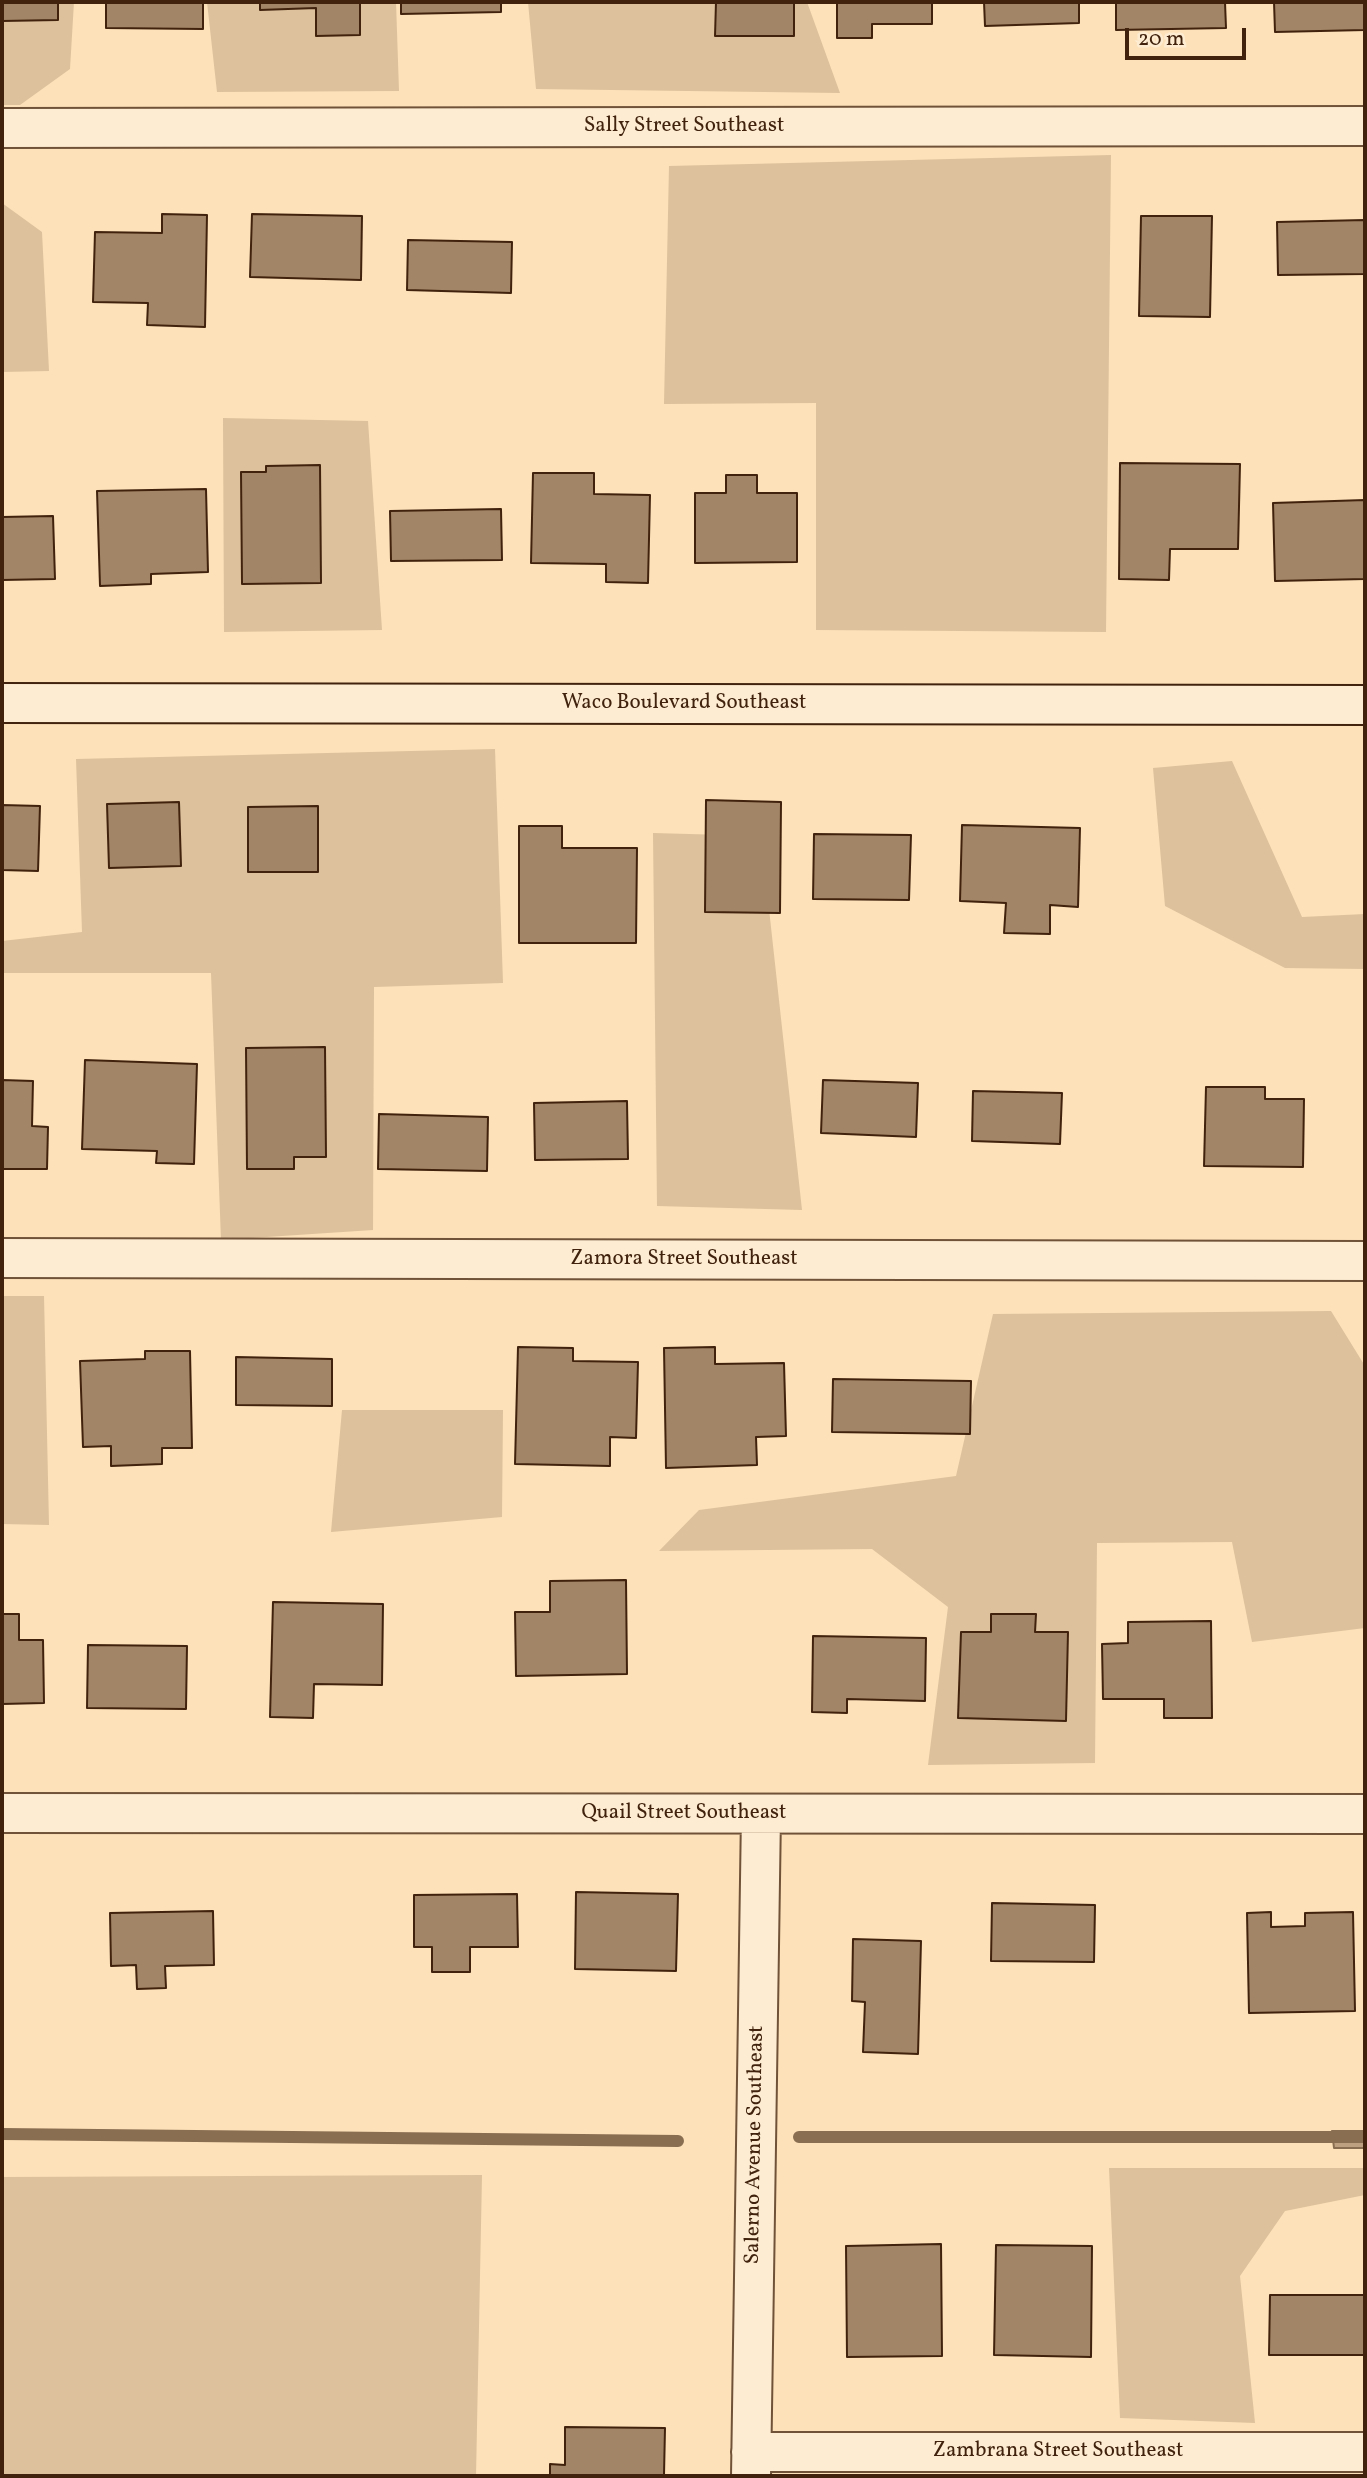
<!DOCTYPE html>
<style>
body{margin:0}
#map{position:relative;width:1367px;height:2478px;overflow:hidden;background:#fce1b9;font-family:Vollkorn,serif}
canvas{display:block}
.frame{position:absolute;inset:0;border:4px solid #40220d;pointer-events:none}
.scale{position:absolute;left:1125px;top:28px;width:121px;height:32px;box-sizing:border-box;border:4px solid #40220d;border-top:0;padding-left:9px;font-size:21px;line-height:24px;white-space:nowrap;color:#40220d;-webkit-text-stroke:5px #fdecd2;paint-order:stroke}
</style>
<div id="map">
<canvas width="1367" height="2478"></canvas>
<div class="frame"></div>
<div class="scale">20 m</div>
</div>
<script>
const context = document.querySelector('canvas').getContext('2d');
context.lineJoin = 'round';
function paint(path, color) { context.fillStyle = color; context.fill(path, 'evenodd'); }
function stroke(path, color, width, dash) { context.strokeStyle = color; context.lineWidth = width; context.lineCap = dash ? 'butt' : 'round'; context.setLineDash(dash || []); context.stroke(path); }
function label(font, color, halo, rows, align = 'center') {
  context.font = font + ' Vollkorn,serif'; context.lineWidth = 5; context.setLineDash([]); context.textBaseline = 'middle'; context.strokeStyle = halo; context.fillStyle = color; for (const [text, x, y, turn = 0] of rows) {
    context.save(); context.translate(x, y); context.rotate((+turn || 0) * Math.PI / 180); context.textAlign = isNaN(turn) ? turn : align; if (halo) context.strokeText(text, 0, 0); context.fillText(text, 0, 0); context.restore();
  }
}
const green = new Path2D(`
 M2 2H74L70 69 20 105H2Z
 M207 2H396L399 91 217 92Z
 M528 2H807L840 93 536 89Z
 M1111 155 1106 632 816 630V403L664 404 669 166Z
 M2 203 42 232 49 371 2 372Z
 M223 418 368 421 382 630 224 632Z
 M495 749 503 983 374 987 373 1230 221 1240 211 973H2V941L82 932 76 759Z
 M1232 761 1302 917 1365 914V969L1285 968 1165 906 1153 768Z
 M653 833 761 836 802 1210 657 1206Z
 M2 1296H44L49 1525 2 1524Z
 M1331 1311 1365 1366V1628L1252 1642 1232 1542 1097 1543 1095 1763 928 1765 948 1607 872 1549 659 1551 699 1510 956 1476 993 1314Z
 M342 1410H503L502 1517 331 1532Z
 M1109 2168H1365V2195L1285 2211 1240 2276 1255 2423 1120 2418Z
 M482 2175 476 2476H2V2177Z`);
const water = new Path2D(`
 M1332 2131H1365V2148H1334Z`);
const stream = new Path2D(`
 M2 2134 678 2141
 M799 2137H1365`);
const building = new Path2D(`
 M2 2H58V20L2 21Z
 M106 2H203V29L106 28Z
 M260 2H360V35L316 36V8L260 10Z
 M401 2H501V12L401 14Z
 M716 2H794V36H715Z
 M837 2H932V24H872V38H837Z
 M984 2H1079V23L985 26Z
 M1116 2H1225L1226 28 1116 30Z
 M1274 2H1365V30L1275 32Z
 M162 214 207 215 205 327 147 325 148 303 93 302 95 232 162 233Z
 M252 214 362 216 361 280 250 277Z
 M1141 216H1212L1210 317 1139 316Z
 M1365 220V274L1278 275 1277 222Z
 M408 240 512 242 511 293 407 290Z
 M1120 463 1240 464 1238 549H1170L1169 580 1119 579Z
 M320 465 321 583 242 584 241 472H266V466Z
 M533 473H594V494L650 495 648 583 606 582V564L531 563Z
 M726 475H757V493H797V562L695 563V493H726Z
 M206 489 208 572 151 574V584L100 586 97 491Z
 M1365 500V579L1275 581 1273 503Z
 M501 509 502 560 391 561 390 511Z
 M53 516 55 579 2 580V517Z
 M706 800 781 802 780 913 705 912Z
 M179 802 181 866 109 868 107 804Z
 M2 805 40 806 38 871 2 870Z
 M318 806V872H248V807Z
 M962 825 1080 828 1078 907 1050 905V934L1004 933 1006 903 960 901Z
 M519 826H562V848H637L636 943H519Z
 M814 834 911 835 909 900 813 899Z
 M325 1047 326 1157H294V1169H247L246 1048Z
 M85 1060 197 1064 194 1164 156 1163 157 1151 82 1149Z
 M2 1080 33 1081 32 1126 48 1127 47 1169H2Z
 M823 1080 918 1083 916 1137 821 1133Z
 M1206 1087H1265V1099H1304L1303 1167 1204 1166Z
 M973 1091 1062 1093 1060 1144 972 1141Z
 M627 1101 628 1159 535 1160 534 1103Z
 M379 1114 488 1117 487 1171 378 1169Z
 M518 1347 573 1348V1361L638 1362 636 1438 610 1437V1466L515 1464Z
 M715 1347V1364L784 1363 786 1436 756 1437 757 1465 666 1468 664 1348Z
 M145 1351H190L192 1448H162V1464L111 1466V1446L83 1447 80 1361 145 1359Z
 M236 1357 332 1359V1406L236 1405Z
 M833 1379 971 1381 970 1434 832 1432Z
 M626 1580 627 1674 516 1676 515 1612H550V1581Z
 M273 1602 383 1604 382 1685 314 1684 313 1718 270 1717Z
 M2 1614H19V1640H43L44 1703 2 1704Z
 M991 1614H1036L1035 1632H1068L1066 1721 958 1718 961 1632H991Z
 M1211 1621 1212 1718H1164V1699H1103L1102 1644 1128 1643V1622Z
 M813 1636 926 1638 925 1701 847 1699V1713L812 1712Z
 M88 1645 187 1646 186 1709 87 1708Z
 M576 1892 678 1894 676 1971 575 1969Z
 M517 1894 518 1947H470V1972H432V1947H414V1895Z
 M992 1903 1095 1905 1094 1962 991 1961Z
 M213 1911 214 1965 165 1966 166 1988 137 1989 136 1965 111 1966 110 1913Z
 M1271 1912V1927L1305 1926V1913L1353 1912 1355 2011 1249 2013 1247 1913Z
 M853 1939 921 1941 918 2054 863 2052 865 2002 852 2001Z
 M941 2244 942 2356 847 2357 846 2246Z
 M996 2245 1092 2246 1091 2357 994 2355Z
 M1270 2295H1365V2355H1269Z
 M565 2427 665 2428 664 2475 550 2476V2464L565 2465Z`);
const street = new Path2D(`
 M2 128 1365 126
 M2 1258 1365 1261
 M2 1813 1365 1814
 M751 2452H1365
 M751 2476 761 1814`);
const secondary = new Path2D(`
 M2 703 1365 705`);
const streetNames = [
 ["Sally Street Southeast",684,127],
 ["Waco Boulevard Southeast",684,704],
 ["Zamora Street Southeast",684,1260],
 ["Quail Street Southeast",684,1814],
 ["Salerno Avenue Southeast",756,2145,-89],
 ["Zambrana Street Southeast",1058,2452]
];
paint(green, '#dcc19c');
paint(water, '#bca07f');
stroke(water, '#8a6e51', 2);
stroke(stream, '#8a6e51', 12);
paint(building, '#a28566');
stroke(building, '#40220d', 2);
stroke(street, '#6f5238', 42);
stroke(secondary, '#40220d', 42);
stroke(street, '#fdecd2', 38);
stroke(secondary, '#fdecd2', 38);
label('21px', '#40220d', '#fdecd2', streetNames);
</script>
